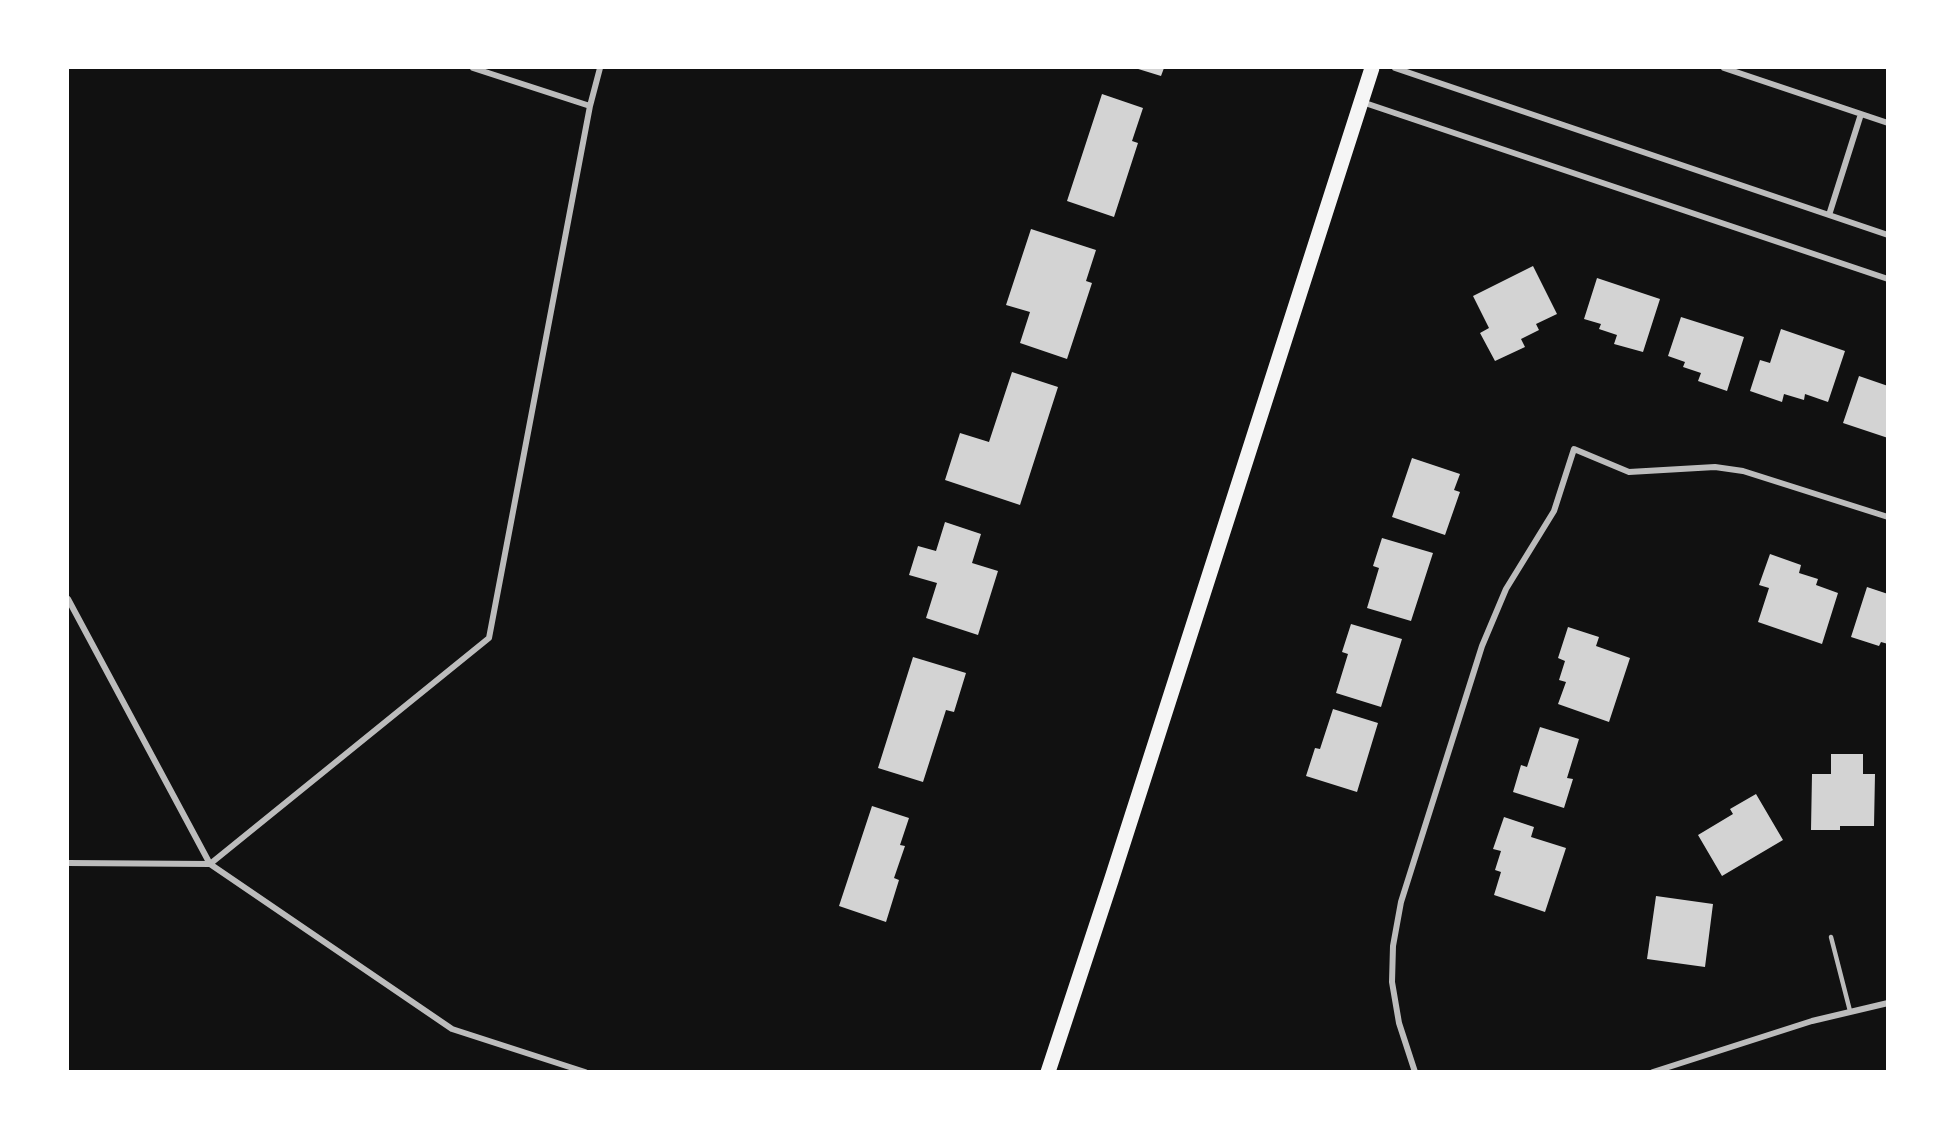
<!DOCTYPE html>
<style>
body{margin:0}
#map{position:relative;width:1955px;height:1139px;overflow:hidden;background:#111;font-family:"Sofia Sans Condensed",sans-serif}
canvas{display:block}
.frame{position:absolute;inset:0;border:69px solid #fff;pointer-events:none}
</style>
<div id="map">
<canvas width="1955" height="1139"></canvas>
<div class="frame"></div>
</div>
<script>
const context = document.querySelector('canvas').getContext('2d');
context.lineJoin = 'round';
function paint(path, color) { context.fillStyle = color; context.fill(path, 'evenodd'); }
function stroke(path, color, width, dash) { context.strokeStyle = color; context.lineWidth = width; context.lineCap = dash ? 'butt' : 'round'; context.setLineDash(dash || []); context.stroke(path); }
const building = new Path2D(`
 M1135 68H1164L1161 76Z
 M1102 94 1143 108 1132 141 1138 143 1114 217 1067 201Z
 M1031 229 1096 250 1086 281 1092 283 1067 359 1020 343 1030 312 1006 305Z
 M1533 266 1557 314 1536 324 1539 330 1521 339 1525 347 1495 361 1480 333 1489 328 1473 296Z
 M1597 278 1660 299 1643 352 1614 344 1617 335 1599 329 1601 324 1584 319Z
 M1681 317 1744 337 1727 391 1698 381 1701 373 1683 367 1685 362 1668 356Z
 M1781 329 1845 351 1828 402 1805 394 1804 400 1784 394 1782 402 1750 391 1760 360 1770 363Z
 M1012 372 1058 387 1020 505 945 480 960 433 989 442Z
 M1859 376 1888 386V438L1843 423Z
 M1412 458 1460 474 1454 490 1460 492 1445 535 1392 517Z
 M945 522 981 534 972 563 998 571 978 635 926 618 937 583 909 575 918 546 936 551Z
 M1382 538 1433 553 1411 621 1367 608 1379 568 1373 566Z
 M1770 554 1801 565 1799 573 1818 579 1816 585 1838 593 1822 644 1758 622 1769 588 1759 585Z
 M1867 587 1888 594V644L1881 642 1879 646 1851 637Z
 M1351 624 1402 639 1381 707 1336 693 1348 654 1342 652Z
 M1568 627 1599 637 1596 646 1630 658 1609 722 1558 704 1566 682 1559 680 1565 661 1558 658Z
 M913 657 966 673 954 712 946 710 923 782 878 768Z
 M1333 709 1378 723 1357 792 1306 776 1315 748 1320 749Z
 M1540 727 1579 739 1567 778 1573 779 1564 808 1513 792 1521 765 1527 767Z
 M1831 754H1863V774H1875L1874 826H1840V830H1811L1812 774H1831Z
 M1756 794 1783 840 1722 876 1698 835 1733 814 1730 809Z
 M872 806 909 818 900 845 905 846 894 878 899 880 886 922 839 906Z
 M1504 817 1534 827 1531 837 1566 848 1545 912 1494 895 1501 872 1495 870 1501 851 1493 849Z
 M1656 896 1713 904 1705 967 1647 959Z`);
const service = new Path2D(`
 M1831 937 1850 1011`);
const minor = new Path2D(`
 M473 68 590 106
 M1395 68 1888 235
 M1724 68 1888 123
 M1362 102 1888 279
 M1829 215 1861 114
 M68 599 210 864 452 1029 585 1072
 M68 863 210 864 489 638 590 106 600 68
 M1415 1072 1399 1023 1392 982 1393 946 1401 902 1482 646 1506 589 1554 511 1574 449 1629 472 1715 467 1743 471 1888 517
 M1653 1072 1812 1021 1888 1003`);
const primary = new Path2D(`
 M1048 1072 1111 881 1372 68`);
paint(building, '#d3d3d3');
stroke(service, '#bcbcbc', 4.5);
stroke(minor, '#bcbcbc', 6);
stroke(primary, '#f5f5f5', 15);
</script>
